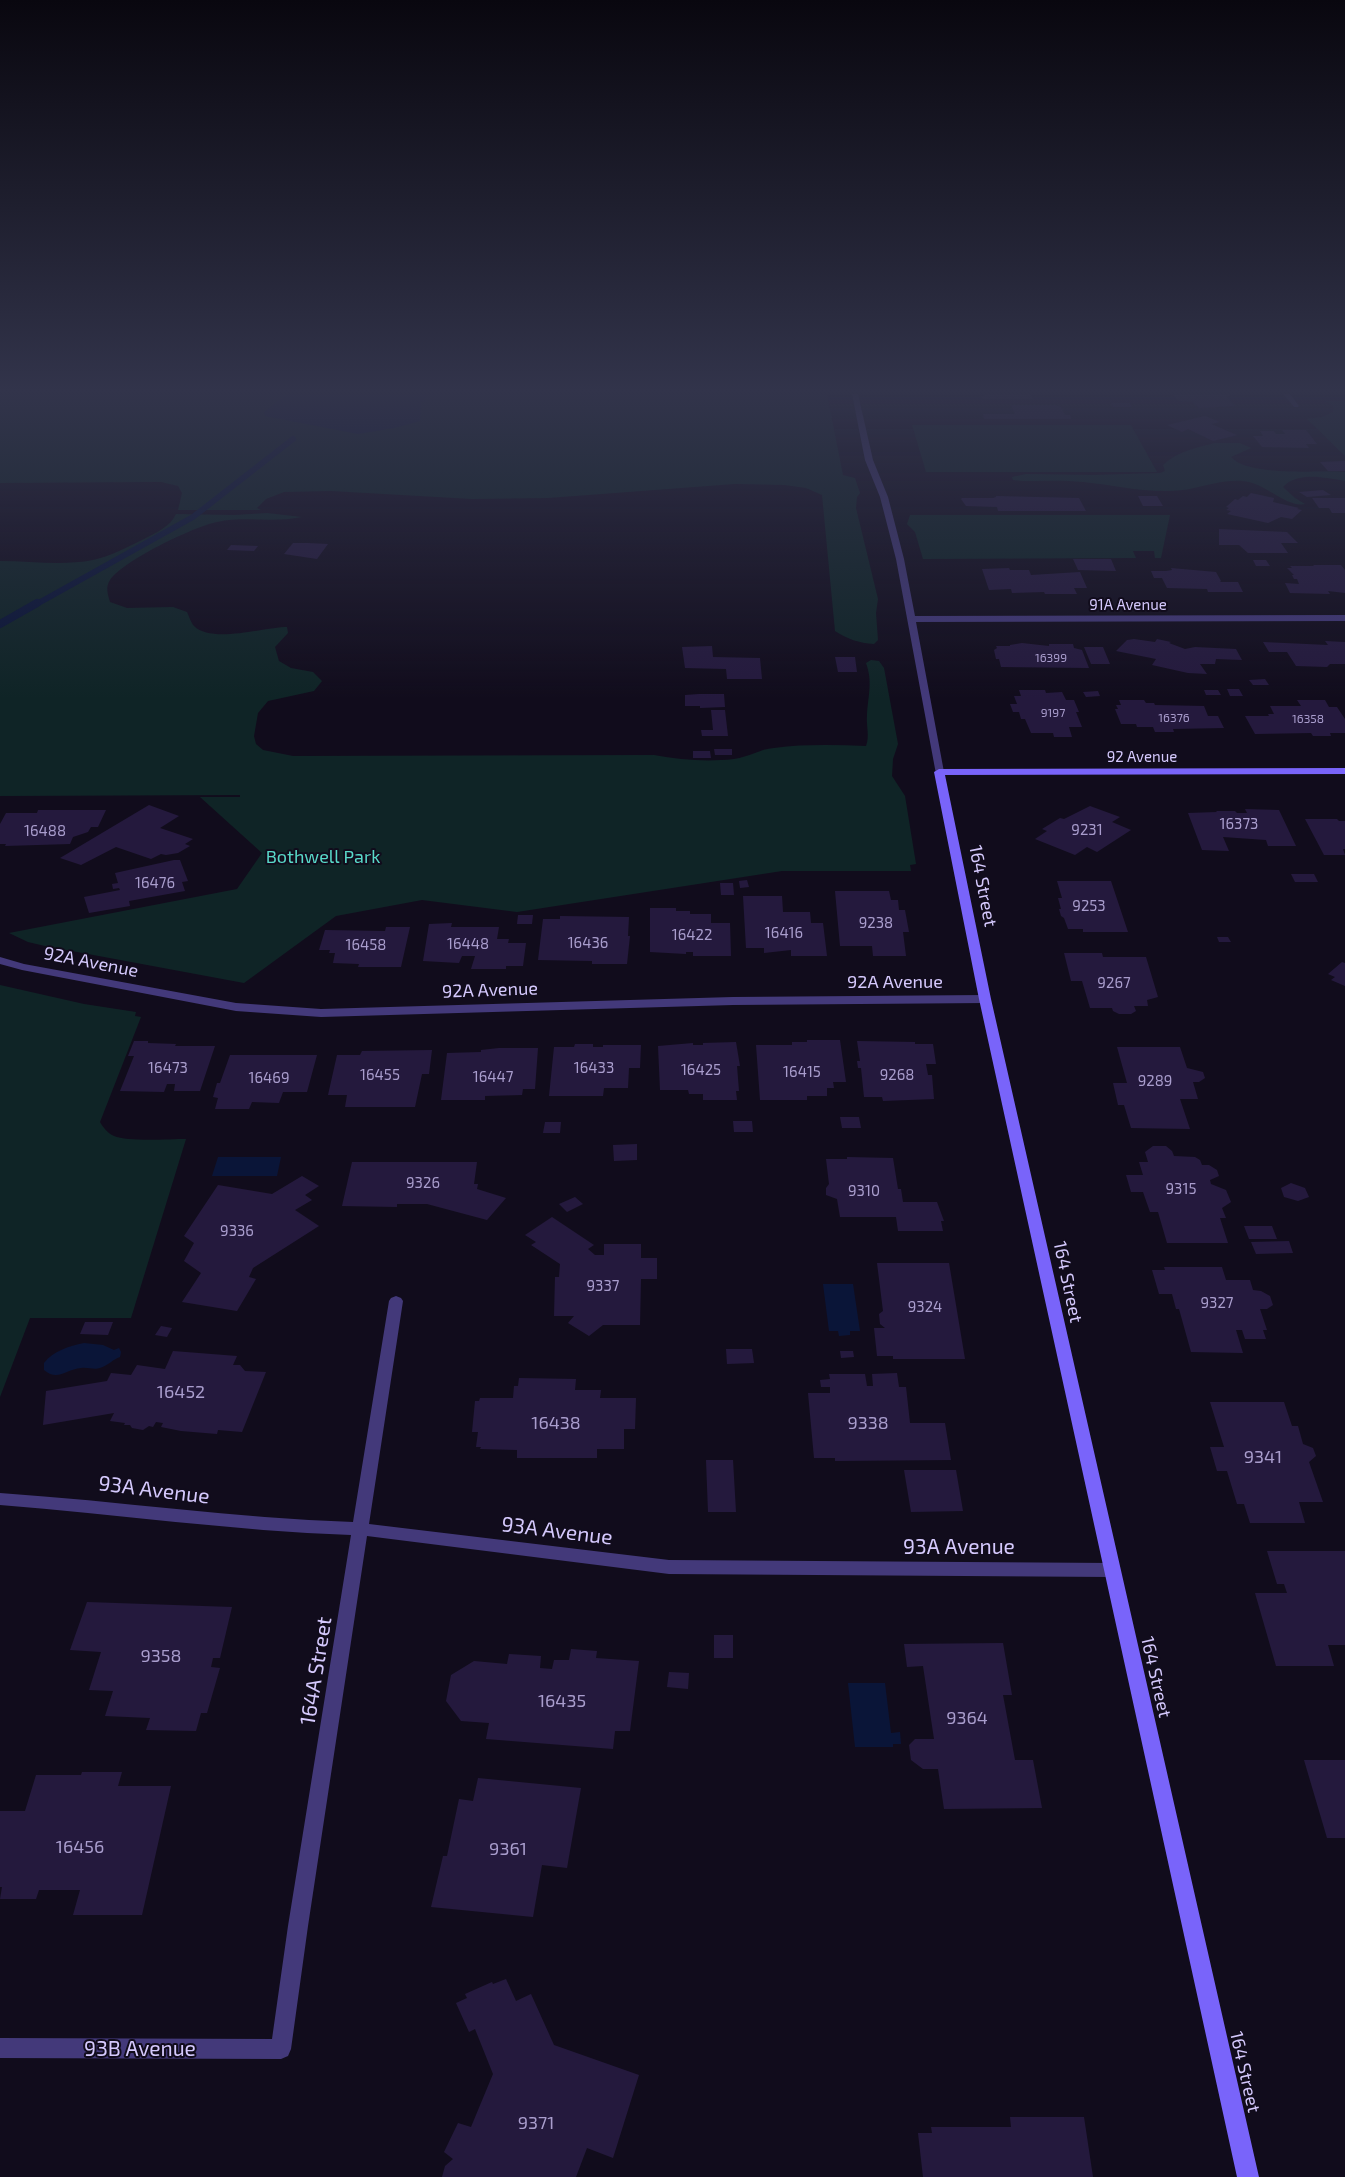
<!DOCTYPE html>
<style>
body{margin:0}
canvas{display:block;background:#110c1c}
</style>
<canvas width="1345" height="2177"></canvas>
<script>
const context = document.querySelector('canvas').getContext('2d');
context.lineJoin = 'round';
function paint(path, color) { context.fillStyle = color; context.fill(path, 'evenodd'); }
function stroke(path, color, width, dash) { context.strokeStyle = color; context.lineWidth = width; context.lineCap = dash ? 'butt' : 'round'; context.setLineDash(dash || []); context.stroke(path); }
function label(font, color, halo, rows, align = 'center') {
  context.font = font + ' "Exo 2",sans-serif'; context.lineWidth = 4; context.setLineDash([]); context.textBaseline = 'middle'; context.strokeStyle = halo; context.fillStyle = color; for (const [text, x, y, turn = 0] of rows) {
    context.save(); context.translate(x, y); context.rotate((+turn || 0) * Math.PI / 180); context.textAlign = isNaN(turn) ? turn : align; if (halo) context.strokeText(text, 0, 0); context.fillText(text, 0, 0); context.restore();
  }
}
const green = new Path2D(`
 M0 394H827L843 475 855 478 860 493 857 497 856 508 878 599 876 613 878 640 874 644C859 643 847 639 835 631L822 495 806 488 784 485 735 484 548 498 472 499 331 491 284 492 266 499 257 508 261 510H178L182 493 178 486 161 482 0 483Z
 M1325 401H1345V456L1307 419 1322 417 1333 412V406Z
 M912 425H1131L1157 472H926Z
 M1215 443H1240L1251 448 1231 457C1249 477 1318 470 1345 472V481C1326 478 1298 471 1283 487L1295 498 1305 504C1286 508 1265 482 1242 481 1218 479 1195 491 1170 491 1141 492 1112 485 1083 482 1063 480 1042 481 1022 481L1013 480 1012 477 1026 474 1094 475 1160 473 1165 471 1163 465C1178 451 1196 448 1215 443Z
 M267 513 302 517C274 523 245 516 217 522 193 527 124 560 110 580 105 587 108 595 110 602L127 608 173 607 187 612C189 616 191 623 194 626 212 644 264 627 287 627L288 633 275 647 279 661 291 668 313 672 322 681 314 691 268 701 258 713 254 736 256 744 263 750 293 756 654 755C680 760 708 762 734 759 749 757 760 749 774 748 805 744 835 745 866 746 870 736 866 726 867 715 868 696 873 682 866 663L871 660 879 661 884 668 898 744 893 759 892 776 905 796 916 864 910 865 911 871H782L517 912 422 900 336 916 244 983 45 946 28 942 9 933 237 889 262 853 200 797H240V795L0 796V561C31 561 63 566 93 560 111 556 128 547 144 539 157 532 170 527 176 514L234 515Z
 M910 515H1170L1161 558H1155L1154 551H1133L1136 558 923 559 915 532 907 524Z
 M0 985 84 1004 136 1012 135 1016 141 1017 100 1122C103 1127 107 1133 114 1136 127 1142 169 1139 186 1139L131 1318H30L0 1397Z`);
const water = new Path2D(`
 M287 394H430L421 403 420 421 394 428 358 434 265 416 264 412Z
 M218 1157H281L277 1176H212Z
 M823 1284H853L860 1331H850V1335L839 1336 838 1331H829Z
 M84 1343 103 1345 114 1350 119 1348 121 1352 120 1357C113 1359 109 1365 100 1368 94 1370 88 1367 81 1368 66 1369 58 1382 44 1370V1363C53 1351 69 1346 84 1343Z
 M848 1683H885L891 1733 900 1732 901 1744H893V1747H855Z`);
const streamFar1 = new Path2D(`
 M35 605 193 517 293 439`);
const stream = new Path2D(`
 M0 624 37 603`);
const building = new Path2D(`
 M984 394H1031L1033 399H983L981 396H985Z
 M1172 394H1229L1230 396H1226L1235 406 1199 408 1193 402 1179 401Z
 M1111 403H1130L1132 407H1113Z
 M1011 405H1056L1061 407 1065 415H1070L1071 419H984L983 414H1015Z
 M1205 416 1220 422 1211 424 1237 435 1213 441 1188 429 1182 432 1167 425Z
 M1282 430H1306L1317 444H1306L1309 448 1262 447 1253 436H1263L1260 431H1274L1276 434H1285Z
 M1345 461V471H1328L1320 462Z
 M1323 490 1331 495 1307 497 1299 492Z
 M1251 493 1274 498 1273 502 1299 508 1297 509 1302 510 1292 519 1281 517 1268 523 1227 514 1231 511 1226 510 1229 508 1226 507 1235 499 1238 500 1243 496 1247 497Z
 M996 496 1079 498 1086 511H998L997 507 966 506 961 499 962 498H993L996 497Z
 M1138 496H1157L1163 506H1143Z
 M1312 498H1345V513H1332L1329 508H1319Z
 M1219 529 1287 532 1298 543H1281L1288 553H1248L1239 545H1219Z
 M293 543H307L328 544 317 559 284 554Z
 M231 545 258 546 254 551 227 550Z
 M1073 559H1111L1116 571 1078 570Z
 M1253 560H1266L1270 566H1256Z
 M1313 565H1341L1345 570V593L1328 591 1330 594 1290 593 1285 583 1299 584 1297 579H1294L1292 575H1294L1287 568H1292L1290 566H1314Z
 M1009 568 1010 570H1029L1031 575 1080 572 1087 588H1074L1077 594H1045L1044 592 1012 593 1011 589 989 590 982 569Z
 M1171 568 1216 572 1221 581 1220 582H1238L1243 592H1208L1207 589 1167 588 1162 578H1154L1151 571H1166L1172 570Z
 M1134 639 1155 642 1157 639 1171 642 1169 643 1185 649 1195 647 1236 649 1242 660 1216 659 1215 664H1200L1207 674 1188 673 1152 665 1156 659 1116 651 1127 640Z
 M1325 641 1345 642V664H1330L1327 667 1296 666 1287 652H1269L1263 642 1328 645Z
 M1022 643 1049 646V644H1073L1074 648 1082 650 1089 668 1001 667 999 659H996L994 650 997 648 996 646H1010V645Z
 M712 646 713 657 760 658 762 679H727L726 669 685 668 682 647Z
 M1084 647H1103L1110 664H1091Z
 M835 657H855L857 672H838Z
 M1265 679 1269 685H1253L1249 680Z
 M1227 689H1239L1243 696H1230Z
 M1019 690H1045L1046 693 1062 692 1066 700H1074L1079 712H1076L1082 727H1069L1072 737H1054L1053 733H1031L1025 719H1021L1019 712H1013L1010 704H1017L1014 696H1021Z
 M1204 690H1218L1221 695H1206Z
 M1098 691 1100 696 1086 697 1083 692Z
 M699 694H724L725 707 700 708V706H685V695Z
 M1119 700H1144L1146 703H1154L1155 705 1204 706 1208 716H1218L1224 728 1173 729 1174 732H1155L1153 727H1137L1136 724H1121L1115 709H1118L1116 705H1121Z
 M1297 700H1325L1329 707H1337L1345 719V733H1330L1331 736H1313L1311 733 1255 734 1245 716H1269L1268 714H1274L1270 706H1301Z
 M711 710H725L728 736H702L701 730H713Z
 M714 749H732V755H715Z
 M693 751H710L711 758H693Z
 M149 805 179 816 160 828 193 839 185 844 190 846 178 853 166 855 161 854 151 859 116 847 81 865 60 858Z
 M1090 806 1120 817 1112 822 1131 830 1097 852 1087 847 1075 855 1035 839 1047 831 1042 829 1060 818 1064 819Z
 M1245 809 1279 810 1296 846H1268L1266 840 1223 837 1229 851 1202 850 1188 813 1217 812 1216 811H1235L1237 813H1247Z
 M38 810H106L98 827H91L88 832 73 837 70 844 5 846 6 844H0V824L6 813H37Z
 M1305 819H1337L1339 821H1345V849H1343L1345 855H1324Z
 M174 860H180L188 881 182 882 185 891 129 901 130 906 89 913 84 897 120 890 119 888 113 889 112 884 118 883 115 873Z
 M1291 874H1314L1318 882H1295Z
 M747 880 749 887 740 888 739 881Z
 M1057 881H1111L1128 932H1083V929H1068L1064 918 1061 916 1059 909H1061L1058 898H1062Z
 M720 883H733L734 895H721Z
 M835 891H889L891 900H898L899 910H905L909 932H903L906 956H873L872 946H840Z
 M743 896H782L783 912H810L811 923H823L827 956H791V950L764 953V948H746Z
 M650 908H676V911H690V914H711V923H730L731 956H693V952H686V954L650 952Z
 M518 915H533L532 924H517Z
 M560 916 629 917 628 936H630L627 964H592V961L538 960 543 919H560Z
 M452 923 451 927H499L497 939H509L508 943H526L523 966H506V969H471L475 956H462L459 963 423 961 429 924Z
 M386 927H410L401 967H358L359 964 333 963 335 953H329L330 950H319L325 930 385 931Z
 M1217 937H1228L1231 942H1219Z
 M1064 953H1102L1103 957H1146L1158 997 1147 1000 1148 1006H1134L1136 1011 1131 1014H1119L1113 1011 1112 1008H1090L1082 981H1071Z
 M1342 962 1345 963V986L1331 980 1335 977 1328 974Z
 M807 1040H840L846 1082H833L834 1088H827V1096H807V1100H760L756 1045H792V1042H807Z
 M134 1041H148V1043L176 1044 175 1046H215L200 1091H174L175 1084H167L164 1092 120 1091 134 1056H128Z
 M857 1041 915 1042V1044H933L936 1064H926L928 1075H932L934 1099 883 1101 882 1097H864L861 1068H858L857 1061H860Z
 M736 1042 740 1066H737L739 1091H736L737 1100H703V1094H689L688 1090H660L658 1046 693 1043V1045H703V1043Z
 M575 1044H593V1047H603V1045H641L640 1068H629L628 1088H604L603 1096H549L554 1047H574Z
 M1117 1047H1180L1187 1068 1203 1072 1205 1078 1199 1082H1193L1198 1099H1180L1190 1129 1131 1128 1124 1105H1118L1113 1083H1127Z
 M499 1048H538L535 1089H523L522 1095 485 1096V1100H441L447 1053 481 1052V1050Z
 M432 1050 429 1074H422L415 1107H345L347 1095H328L337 1055H360L362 1051Z
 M230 1055H317L307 1092H283L279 1103 252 1102 249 1109H215L218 1098 213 1097 217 1083H220Z
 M840 1117H859L861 1128H842Z
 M733 1121H752L753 1132H734Z
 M545 1122H561L560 1133H543Z
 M637 1144V1160L614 1161 613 1145Z
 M1153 1146H1166L1172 1151 1174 1156 1195 1157 1200 1160 1202 1165H1209L1217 1170 1219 1176 1210 1180 1211 1184 1226 1190 1231 1202 1222 1208 1226 1218H1220L1228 1243H1167L1158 1212H1150L1143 1192H1131L1126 1175H1143L1139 1162H1148L1145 1152Z
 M847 1157 893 1158 898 1189H901L903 1202H937L944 1221H941L943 1231H898L896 1217H840L837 1199 826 1195V1188L829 1184 826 1159H847Z
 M352 1162H477L474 1184H478L477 1189 506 1198 487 1220 427 1204H397V1207L342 1206Z
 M302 1176 319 1186 305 1195 312 1200 295 1210 319 1226 253 1268 249 1277 256 1279 237 1311 182 1302 201 1273 184 1261 194 1243 184 1236 218 1185 272 1194Z
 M1291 1183 1305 1188 1309 1197 1298 1201 1284 1197 1281 1188Z
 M575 1197 583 1204 567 1212 559 1204Z
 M552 1217 594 1245 588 1249 595 1255H604V1244H641V1258H657V1279H641L640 1325H603L589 1336 568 1323 574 1316H554L555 1277H559L560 1264 531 1245 536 1242 525 1235Z
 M1244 1226H1272L1277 1239H1249Z
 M1289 1241 1293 1253 1256 1254 1251 1242Z
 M877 1263H949L965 1359H893V1356H877L874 1328H885L880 1324 879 1314 883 1311Z
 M1164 1267H1222L1226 1280H1250L1253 1290 1261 1291 1270 1296 1273 1305 1267 1309H1260L1267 1330H1263L1266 1339H1245L1242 1330H1236L1243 1353 1191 1352 1179 1309H1176L1172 1294H1159L1152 1270H1165Z
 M85 1322H113L108 1335 80 1334Z
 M161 1326 172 1328 167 1337 155 1335Z
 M726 1349H752L754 1363 727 1364Z
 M173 1351 237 1356 233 1365H240L245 1371 266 1372 242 1432 218 1430 217 1434 181 1431 161 1427 163 1423 156 1422 153 1427 149 1426 143 1430 132 1428 130 1425H124L125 1423 110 1421 114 1413 43 1425 46 1391 107 1381 111 1373 131 1375 137 1365 165 1369Z
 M840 1351H853L854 1357 841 1358Z
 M897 1373 899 1387H906L910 1423H945L951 1460 835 1461V1458H814L808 1393H830V1387H821L820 1380 830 1379 829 1374H865L867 1386H873L872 1374Z
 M519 1378 576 1379 575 1390H601L600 1398H636L635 1429H624V1449H597V1458H517V1450L480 1449 481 1447H476L478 1432H472L475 1401H479L480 1398H513L514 1386H518Z
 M1210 1402H1284L1292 1426H1298L1303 1444 1313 1448 1316 1456 1309 1462 1323 1502H1299L1305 1523H1250L1244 1504H1237L1227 1471H1217L1210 1447H1224Z
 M706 1460H733L736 1512H708Z
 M904 1470H956L963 1511 911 1512Z
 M1267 1551H1345V1645H1328L1334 1666H1276L1255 1593H1287L1284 1584H1277Z
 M87 1602 232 1607 220 1658H213L211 1667 220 1668 207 1713H201L196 1731 146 1730 150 1718 105 1716 113 1691 89 1690 101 1652 70 1650Z
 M714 1635H733V1658H714Z
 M1003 1643 1012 1695H1003L1015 1760H1033L1042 1808 944 1809 938 1769H923L911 1760 909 1745 915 1739H934L923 1666 907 1667 904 1644Z
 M571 1649 597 1651 596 1658 639 1661 630 1731H615L613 1749 486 1739 489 1723 461 1721 446 1701 451 1675 474 1661 507 1664 509 1654 541 1656 540 1668 552 1669 554 1660H569Z
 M669 1672 689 1673 688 1689 667 1687Z
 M1304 1760H1345V1838H1327Z
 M82 1772H122L118 1786H171L142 1915H73L80 1890H39L36 1899H0L2 1887H0V1811H25L36 1775H81Z
 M478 1778 581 1788 567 1868 542 1865 533 1917 431 1907 443 1856H447L459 1799 473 1801Z
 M506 1979 516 2001 531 1994 554 2045 639 2075 613 2158 587 2148 576 2177H442L445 2166 453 2159 444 2152 458 2123 471 2127 493 2074 475 2029 469 2032 456 2003 467 1998 465 1994 492 1982 493 1984Z
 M1010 2117H1084L1093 2177H923L918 2133H932L931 2127H1011Z`);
const street = new Path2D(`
 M852 394H858L873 460 888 497 904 559 915 616 1345 615V621L916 622 944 772 942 774H936L896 559 880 497 865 460Z
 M1283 394H1290L1299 406 1298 407H1294Z
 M0 957 24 964 236 1003 321 1009 733 997 985 995 991 999 985 1003 733 1005 321 1017 236 1011 22 970 0 964Z
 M396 1296 401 1298 403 1301 369 1524 669 1560 1111 1563 1117 1565 1119 1570 1117 1575 1111 1577 669 1574 367 1536 308 1926 291 2049 288 2056 281 2059 0 2058V2038L272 2039 288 1926 351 1535C234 1531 117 1514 0 1505V1493C118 1501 235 1518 353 1522L389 1301 391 1298Z`);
const secondary = new Path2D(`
 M1345 768V774L945 775 991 999 1259 2177H1237L979 999 934 772 939 769Z`);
const farNumbernames = [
 ["16399",1051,658],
 ["9197",1053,713],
 ["16376",1174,718],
 ["16358",1308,719]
];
const farStreetnames = [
 ["91A Avenue",1128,605],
 ["92 Avenue",1142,757]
];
const numberNames = [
 ["16373",1239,824],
 ["9231",1087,830],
 ["16488",45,831],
 ["16476",155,883],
 ["9253",1089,906],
 ["9238",876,923],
 ["16416",784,933],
 ["16422",692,935],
 ["16436",588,943],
 ["16448",468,944],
 ["16458",366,945],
 ["9267",1114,983],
 ["16473",168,1068],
 ["16433",594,1068],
 ["16425",701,1070],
 ["16415",802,1072],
 ["16455",380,1075],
 ["9268",897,1075],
 ["16447",493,1077],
 ["16469",269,1078],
 ["9289",1155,1081],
 ["9326",423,1183],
 ["9315",1181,1189],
 ["9310",864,1191],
 ["9336",237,1231],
 ["9337",603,1286],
 ["9327",1217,1303],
 ["9324",925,1307]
];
const parkNames = [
 ["Bothwell Park",323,857]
];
const streetNames = [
 ["164 Street",983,886,79],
 ["92A Avenue",91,962,11],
 ["92A Avenue",895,982],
 ["92A Avenue",490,990,-2],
 ["164 Street",1068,1282,78],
 ["164 Street",1156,1677,77],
 ["164 Street",1245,2072,77]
];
const nearNumbernames = [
 ["16452",181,1392],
 ["16438",556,1423],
 ["9338",868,1423],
 ["9341",1263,1457],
 ["9358",161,1656],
 ["16435",562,1701],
 ["9364",967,1718],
 ["16456",80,1847],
 ["9361",508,1849],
 ["9371",536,2123]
];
const nearStreetnames = [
 ["93A Avenue",154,1490,7],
 ["93A Avenue",557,1531,7],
 ["93A Avenue",959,1547],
 ["164A Street",316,1671,-81],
 ["93B Avenue",140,2049]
];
paint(green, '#0f2426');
paint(water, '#0a1538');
stroke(streamFar1, '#0a1538', 6);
stroke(stream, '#0a1538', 8);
paint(building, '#24193d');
paint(street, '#43397a');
paint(secondary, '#7964fa');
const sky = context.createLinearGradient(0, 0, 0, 699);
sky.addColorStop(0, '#09070f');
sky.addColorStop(0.56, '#32344b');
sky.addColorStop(1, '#32344b00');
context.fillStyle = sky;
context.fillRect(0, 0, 1345, 699);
label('12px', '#a99dcd', null, farNumbernames);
label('15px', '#d5c9fd', '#110c1c', farStreetnames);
label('15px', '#a99dcd', null, numberNames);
label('18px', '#59d9c9', '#110c1c', parkNames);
label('18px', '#d5c9fd', '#110c1c', streetNames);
label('18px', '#a99dcd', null, nearNumbernames);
label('21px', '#d5c9fd', '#110c1c', nearStreetnames);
</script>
